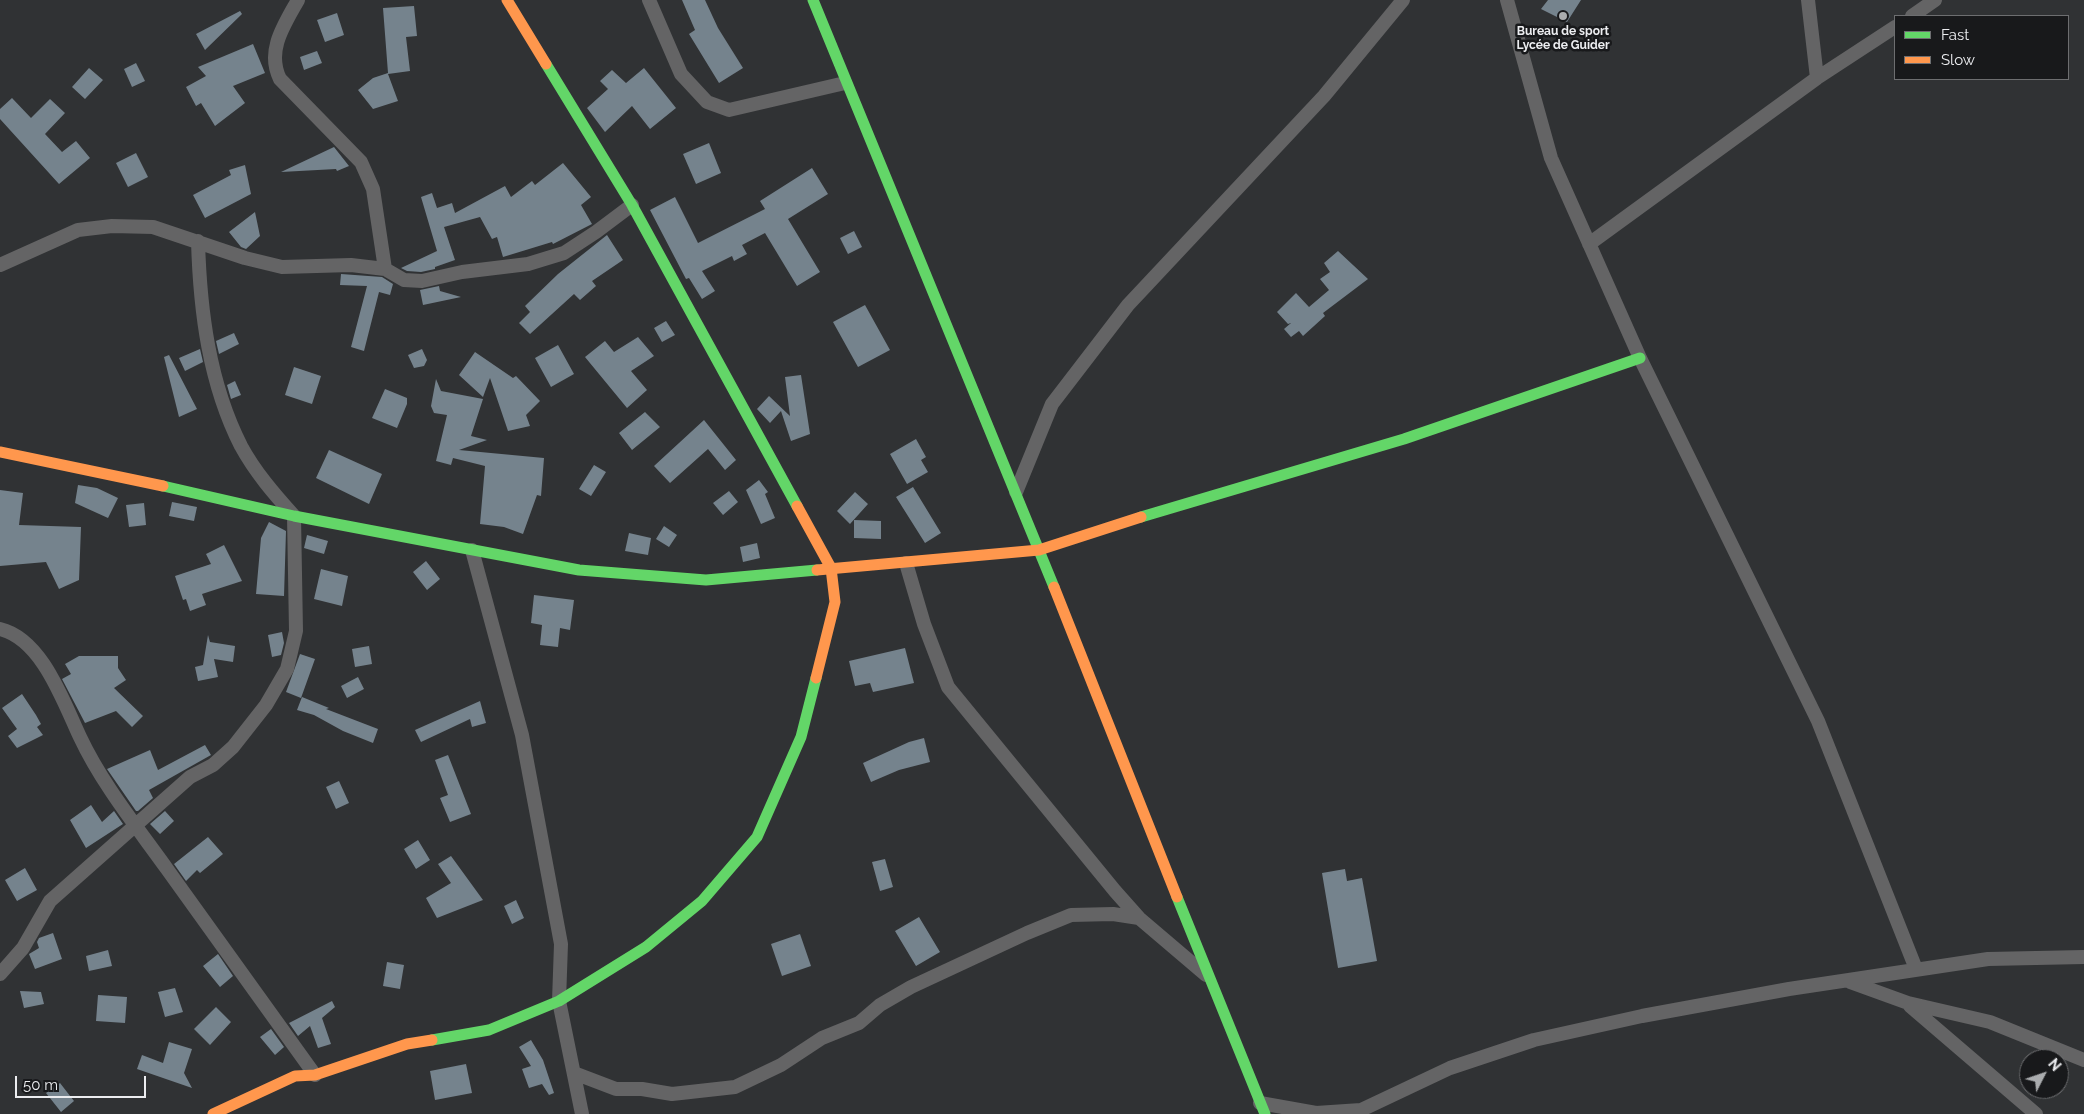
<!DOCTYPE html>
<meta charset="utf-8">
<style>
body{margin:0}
#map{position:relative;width:2084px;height:1114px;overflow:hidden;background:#303234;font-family:Raleway,sans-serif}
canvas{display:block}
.legend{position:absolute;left:1894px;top:15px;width:175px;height:65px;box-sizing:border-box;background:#18191b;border:1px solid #6d6e70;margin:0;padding:6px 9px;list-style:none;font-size:15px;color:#ecedf0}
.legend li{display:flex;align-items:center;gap:10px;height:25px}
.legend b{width:25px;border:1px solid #6d6e70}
.north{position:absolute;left:2019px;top:1049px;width:50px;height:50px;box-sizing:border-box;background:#18191b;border:1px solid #6d6e70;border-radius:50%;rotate:49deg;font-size:14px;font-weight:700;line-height:20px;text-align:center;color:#ecedf0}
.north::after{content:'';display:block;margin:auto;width:18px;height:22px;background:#aaacae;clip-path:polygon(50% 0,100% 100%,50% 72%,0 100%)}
.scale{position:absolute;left:15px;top:1076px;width:131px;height:22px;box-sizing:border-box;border:2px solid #ecedf0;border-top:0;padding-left:6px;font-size:15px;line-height:18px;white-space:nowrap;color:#ecedf0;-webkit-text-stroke:4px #18191b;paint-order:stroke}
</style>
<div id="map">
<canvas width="2084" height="1114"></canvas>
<ul class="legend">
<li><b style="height:6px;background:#63d668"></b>Fast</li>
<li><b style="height:6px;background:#ff974d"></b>Slow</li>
</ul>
<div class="north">N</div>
<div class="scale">50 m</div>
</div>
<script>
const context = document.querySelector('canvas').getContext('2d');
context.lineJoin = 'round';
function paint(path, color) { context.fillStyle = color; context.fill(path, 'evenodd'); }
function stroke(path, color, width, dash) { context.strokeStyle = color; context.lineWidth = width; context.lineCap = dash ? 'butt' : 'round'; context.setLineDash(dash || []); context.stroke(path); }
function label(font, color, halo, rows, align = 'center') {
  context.font = font + ' Raleway,sans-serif'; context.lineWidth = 5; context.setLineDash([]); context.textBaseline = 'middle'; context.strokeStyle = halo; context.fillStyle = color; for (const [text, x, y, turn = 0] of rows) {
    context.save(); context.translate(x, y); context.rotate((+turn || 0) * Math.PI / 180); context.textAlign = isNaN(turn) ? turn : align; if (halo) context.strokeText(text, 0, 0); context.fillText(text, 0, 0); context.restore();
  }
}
const building = new Path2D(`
 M682 0H705L718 28 743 68 719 83 689 34 695 30Z
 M1548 0H1581L1567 22 1541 9Z
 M414 6 417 36 406 37 410 71 388 74 398 101 373 109 358 90 373 78 388 73 383 8Z
 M240 11 242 14 205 50 196 34Z
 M337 13 344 35 325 42 317 20Z
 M253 44 265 73 233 86 245 103 215 126 201 103 196 106 186 87 206 76 198 67Z
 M317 51 322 63 304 70 300 57Z
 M136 63 145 81 132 87 124 69Z
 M89 68 103 80 85 99 72 87Z
 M644 68 676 108 650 129 632 106 605 132 587 108 608 89 600 81 612 70 626 83Z
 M12 98 31 118 50 99 65 113 45 134 62 152 76 141 90 158 59 184 0 119V109Z
 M709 143 721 173 696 184 683 154Z
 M334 147 349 166 337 171 336 169 281 172Z
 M136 153 148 177 128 187 116 163Z
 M563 163 591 197 581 205 592 224 553 244 552 242 503 257 497 237 492 239 480 217 444 227 455 260 435 267V269L421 272 407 271 401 268 437 251 421 197 432 193 437 208 452 203 455 213 505 186 511 197 532 181 535 185Z
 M245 165 251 194 205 218 193 195 231 175 229 170Z
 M812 168 828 194 788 219 820 272 797 286 765 233 742 245 747 254 734 261 732 256 702 271 715 291 702 299 689 278 686 279 650 210 675 197 698 243 765 209 760 201Z
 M255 212 260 236 246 249 241 247 229 232Z
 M854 231 862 247 848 254 840 238Z
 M607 235 623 260 592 281 596 286 580 300 574 294 530 334 519 323 530 312 525 306 558 274Z
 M1338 251 1368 279 1323 313 1325 316 1303 336 1299 331 1291 337 1284 329 1291 323 1288 324 1277 312 1296 293 1309 307 1329 290 1320 279 1330 272 1324 263Z
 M341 274 382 277 393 284 390 295 379 292 364 351 351 347 367 286 340 285Z
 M439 286 440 291 461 297 423 305 420 290Z
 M865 305 890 350 858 367 833 322Z
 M666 321 675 335 662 342 654 328Z
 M234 333 239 344 219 354 216 341Z
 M638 337 654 356 631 371 647 390 627 408 585 357 605 341 614 352Z
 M558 345 574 374 551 387 535 358Z
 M200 349 203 362 185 371 179 358Z
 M422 349 427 360 424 366 414 368 408 355Z
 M475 352 513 378 516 376 540 401 526 415 530 426 508 431 490 378 483 397 459 375Z
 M169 355 197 409 179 417 164 357Z
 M294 367 321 376 312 404 285 395Z
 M801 375 810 434 791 441 781 411 770 423 757 409 769 396 790 416 785 377Z
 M436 379 441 391 483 399 471 436 487 440 459 450 544 458 541 496 537 495 523 534 504 527 480 524 485 466 453 458 451 465 436 461 447 415 434 413 431 406Z
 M235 381 241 395 231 399 227 385Z
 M385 389 407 398V404L397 428 372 418Z
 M645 412 660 427 632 450 619 433Z
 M704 420 736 460 725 470 708 449 670 483 654 466Z
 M916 439 926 457 921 460 928 472 907 484 890 454Z
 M329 450 382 474 369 504 316 478Z
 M594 465 606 472 591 496 579 489Z
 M759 480 768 492 765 494 775 518 761 524 746 490Z
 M78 485 97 488 118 498 108 518 75 503Z
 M913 487 941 533 925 543 896 497Z
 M0 490 23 493 19 525 81 527 79 580 59 589 46 562 0 566Z
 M729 491 738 502 723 515 713 503Z
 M855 492 868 504 850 524 837 511Z
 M172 502 197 507 194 521 169 516Z
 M144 503 146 525 129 527 126 505Z
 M854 520 881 521V539L854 538Z
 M269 522 286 531 284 596 256 594 261 538Z
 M664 526 677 535 669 547 656 539Z
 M629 533 651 538 648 555 625 551Z
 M307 535 328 541 324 554 304 548Z
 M757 543 760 558 743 562 740 547Z
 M224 545 242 581 202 594 206 605 190 611 186 599 183 600 175 576 211 564 206 554Z
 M426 561 440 579 427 590 413 572Z
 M321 569 348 576 342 606 314 599Z
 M534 595 574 600 570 630 560 628 558 647 540 645 542 625 531 623Z
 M282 632 284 643 281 655 272 657 268 635Z
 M208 635 210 642 235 646 233 662 214 659 218 677 198 681 195 667 203 665Z
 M369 646 372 664 355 667 352 649Z
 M905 648 914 683 873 692 870 683 855 686 849 661Z
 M300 654 315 659 301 698 286 692Z
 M79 656H118V668L126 680 114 688 143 716 132 727 116 711 85 723 62 679 71 674 65 664Z
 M358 677 364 689 347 698 341 686Z
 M22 694 36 715 41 724 37 727 43 735 17 748 8 736 17 729 2 708Z
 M302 697 329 708 326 709 378 729 373 743 343 731 314 715 297 710Z
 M480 701 486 723 472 727 470 719 421 742 415 730Z
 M924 738 930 762 899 770 871 782 863 763 909 742Z
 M205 745 211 755 149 790 153 798 138 811H136L107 769 150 750 158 770Z
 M448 755 471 814 450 822 440 798 448 795 435 760Z
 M339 781 349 803 336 809 326 787Z
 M91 805 102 822 114 811 123 824 86 848 70 820Z
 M165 811 174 821 160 834 150 824Z
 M208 837 223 854 200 873 197 870 186 881 174 864Z
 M418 840 430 860 416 869 404 849Z
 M451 856 483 900 437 918 426 898 451 883 438 864Z
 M885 859 893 887 880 891 872 862Z
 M25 868 37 890 17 901 5 880Z
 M1345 869 1347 881 1362 878 1377 961 1338 968 1322 873Z
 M516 900 524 918 512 924 504 906Z
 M919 917 940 952 916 966 895 931Z
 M53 933 62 959 35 969 29 954 39 948 37 942 39 938Z
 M800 934 811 966 782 976 771 944Z
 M108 950 112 966 89 971 86 956Z
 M218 954 233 976 220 987 203 966Z
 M387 962 404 965 400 989 383 986Z
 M175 988 183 1012 165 1017 158 992Z
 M20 991 41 992 44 1004 24 1008Z
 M98 995 127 997 125 1023 96 1021Z
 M332 1001 335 1007 322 1018 331 1044 318 1048 310 1026 298 1036 289 1023Z
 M216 1007 231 1022 210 1045 194 1029Z
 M271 1029 284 1047 275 1055 260 1037Z
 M531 1040 543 1060 554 1093 549 1095 542 1084 529 1088 522 1069 531 1066 519 1047Z
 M169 1042 192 1049 184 1073 192 1088 137 1069 142 1055 163 1063Z
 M466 1064 472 1093 435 1100 430 1071Z
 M60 1083 74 1101 61 1112 46 1093Z`);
const street = new Path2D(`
 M298 0C284 25 266 51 280 79L361 162 373 189 385 269
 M649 0 681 74 707 102 729 110 845 83
 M1507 0 1551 158 1640 358 1818 721 1916 969
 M1808 0 1817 78
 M1912 16 1935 0
 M1589 244 1817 78 1895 27
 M0 265 78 230 112 226 153 227 245 258 282 267 351 265 385 269 404 280 422 281 462 272 528 264 564 253 596 232 632 205
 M1016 492 1052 404 1128 305 1324 96 1403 0
 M472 550 522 735 561 944 559 1001 582 1114
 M906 563 924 624 948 687 1115 891 1139 918 1206 975
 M0 629C42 639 63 701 80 737 102 784 137 827 167 869 217 938 266 1007 315 1075
 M0 974 23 948 50 901 190 777 213 765 233 747 266 705 287 669 296 631 294 516C275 495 255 472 241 446 209 383 200 311 198 241
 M1850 982 1908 1003 1990 1022 2084 1060
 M1910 1006 2036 1114
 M574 1073 616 1089H642L672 1094 735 1087 781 1065 822 1038 859 1023 880 1005 911 987 1027 933 1071 915 1113 914 1139 918
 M1260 1103 1316 1113 1361 1110 1450 1068 1534 1040 1642 1016 1789 989 1988 959 2084 957`);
const fast = new Path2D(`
 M813 0 1054 587
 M546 64 632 205 797 506
 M163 486 294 516 579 570 706 580 817 570
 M1141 517 1404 439 1640 358
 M1177 897 1265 1114
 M432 1040 489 1030 559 1001 646 947 702 901 757 837 801 737 816 678`);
const slow = new Path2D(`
 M507 0 546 64
 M0 452 163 486
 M797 506 831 568 835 602 816 678
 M817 570 1039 550 1141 517
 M1054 587 1177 897
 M213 1114 295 1076 315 1075 407 1044 432 1040`);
const markers = [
 [1563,16,5,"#aaacae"]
];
const poiNames = [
 ["Bureau de sport",1563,31],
 ["Lycée de Guider",1563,45]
];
paint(building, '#75838d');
stroke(street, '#646465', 14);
stroke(fast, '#63d668', 11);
stroke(slow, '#ff974d', 11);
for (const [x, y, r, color] of markers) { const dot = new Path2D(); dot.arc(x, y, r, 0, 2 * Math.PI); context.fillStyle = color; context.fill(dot); stroke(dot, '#18191b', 2); }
label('bold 12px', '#ecedf0', '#18191b', poiNames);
</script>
